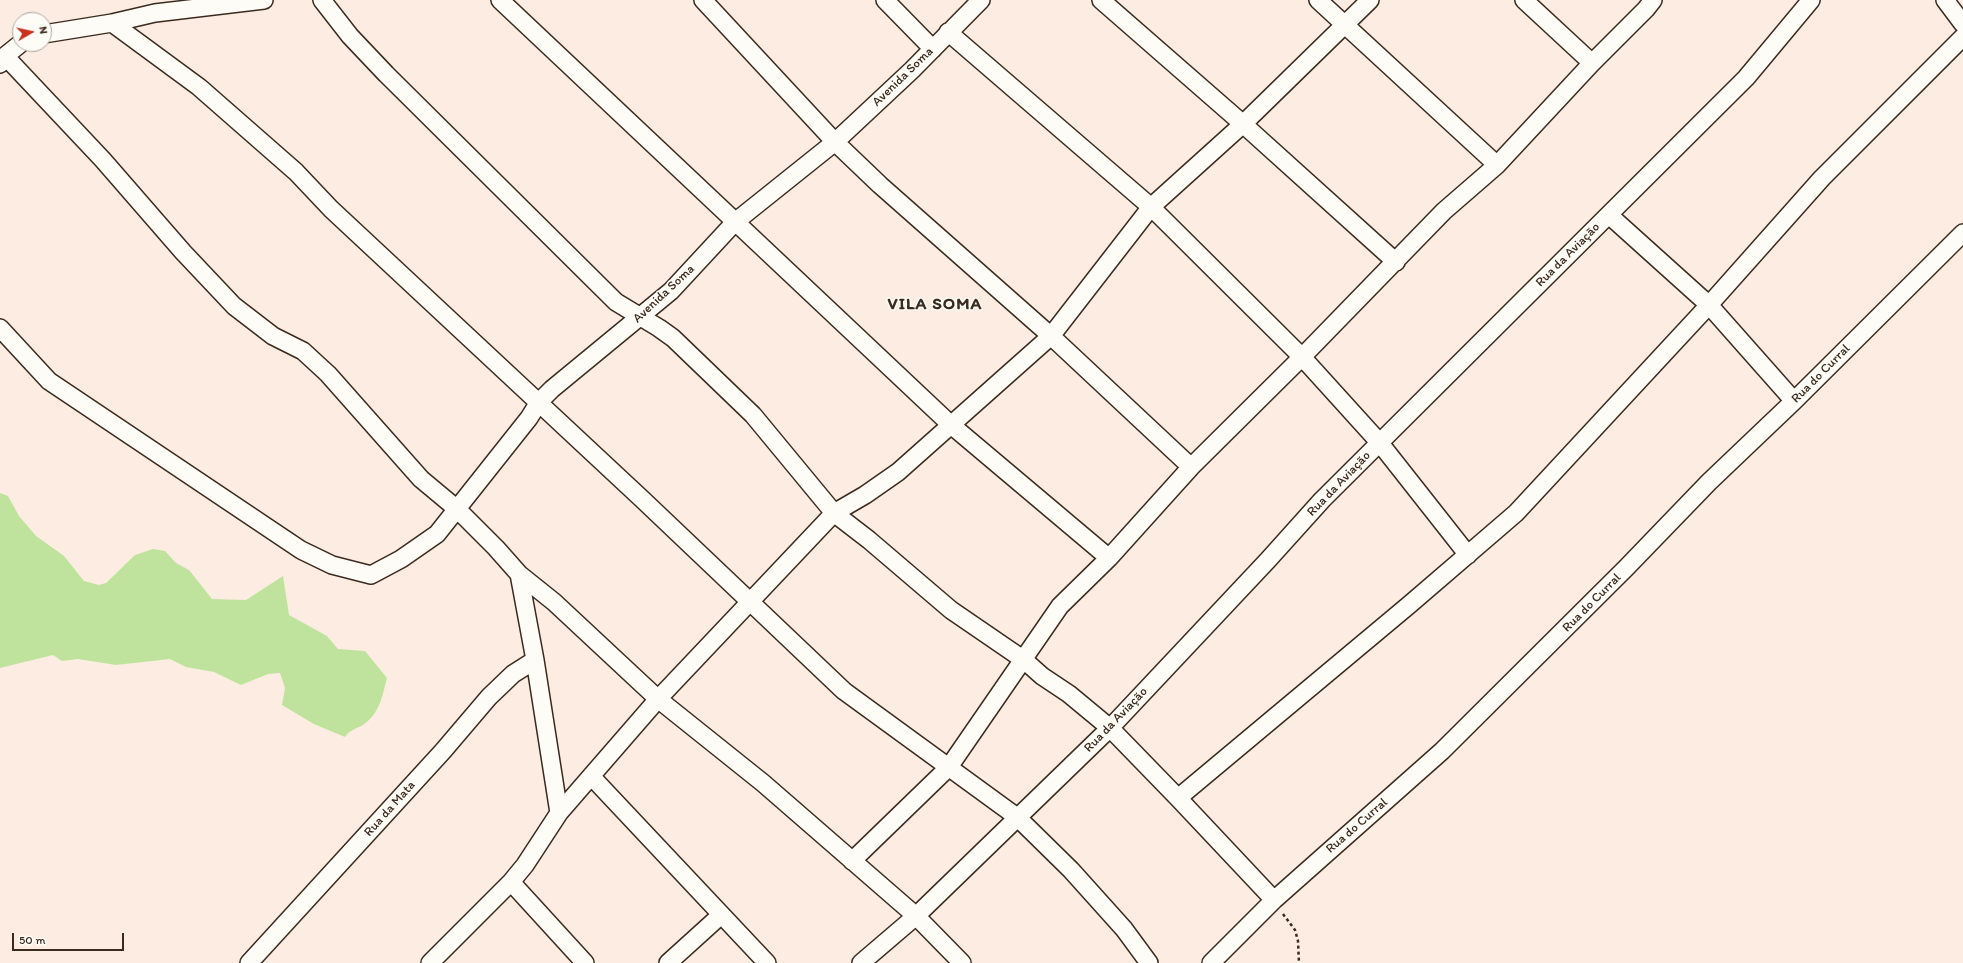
<!DOCTYPE html>
<meta charset="utf-8">
<style>
body{margin:0}
#map{position:relative;width:1963px;height:963px;overflow:hidden;background:#fdece1;font-family:Itim,sans-serif}
canvas{display:block}
.north{position:absolute;left:12px;top:12px;width:40px;height:40px;box-sizing:border-box;background:#fdfcf7;border:1px solid #afa8a0;border-radius:50%;rotate:81deg;font-size:11px;font-weight:700;line-height:16px;text-align:center;color:#3b2a1e}
.north::after{content:'';display:block;margin:auto;width:14px;height:18px;background:#c8321e;clip-path:polygon(50% 0,100% 100%,50% 72%,0 100%)}
.scale{position:absolute;left:12px;top:933px;width:112px;height:18px;box-sizing:border-box;border:2px solid #3b2a1e;border-top:0;padding-left:5px;font-size:12px;line-height:14px;white-space:nowrap;color:#3b2a1e;-webkit-text-stroke:3px #fdfcf7;paint-order:stroke}
</style>
<div id="map">
<canvas width="1963" height="963"></canvas>
<div class="north">N</div>
<div class="scale">50 m</div>
</div>
<script>
const context = document.querySelector('canvas').getContext('2d');
context.lineJoin = 'round';
function paint(path, color) { context.fillStyle = color; context.fill(path, 'evenodd'); }
function stroke(path, color, width, dash) { context.strokeStyle = color; context.lineWidth = width; context.lineCap = dash ? 'butt' : 'round'; context.setLineDash(dash || []); context.stroke(path); }
function label(font, color, halo, rows, align = 'center') {
  context.font = font + ' Itim,sans-serif'; context.lineWidth = 3; context.setLineDash([]); context.textBaseline = 'middle'; context.strokeStyle = halo; context.fillStyle = color; for (const [text, x, y, turn = 0] of rows) {
    context.save(); context.translate(x, y); context.rotate((+turn || 0) * Math.PI / 180); context.textAlign = isNaN(turn) ? turn : align; if (halo) context.strokeText(text, 0, 0); context.fillText(text, 0, 0); context.restore();
  }
}
const green = new Path2D(`
 M0 493 8 496 19 516 36 536 64 556 84 581 99 585 106 583 135 555 153 549 165 551 176 563 189 570 212 599 246 600 283 576 289 615 327 636 338 649 365 651 387 678C382 697 380 713 363 725 356 729 349 730 345 737L314 724 282 705 285 688 280 673 268 674 241 685 214 672 186 667 170 659 116 665 78 659 62 661 53 655 0 668Z`);
const path = new Path2D(`
 M1283 914 1295 930 1298 941 1299 963`);
const street = new Path2D(`
 M322 0 350 36 386 74 616 302 659 328 673 338 753 415 834 513 869 540 951 610 1024 660 1042 676 1069 694 1110 728 1178 798 1274 900
 M500 0 950 424 1109 558
 M703 0 835 142 880 185 1051 336 1191 467
 M885 0 933 49
 M1101 0 1243 124 1396 262
 M1318 0 1497 165
 M1524 0 1592 63
 M1945 0 1963 24
 M112 23 199 87 296 172 331 209 642 499 844 691 1017 817 1071 870 1124 929 1149 963
 M948 32 1151 207 1302 357 1379 442 1468 555
 M44 34 112 23 155 13 264 0
 M5 56 103 160 183 252 234 306 273 336 303 351 328 374 421 479 457 509 496 548 519 574 554 602 658 699 763 783 916 916 962 963
 M0 64 5 56 20 44
 M1609 215 1709 305 1794 401
 M0 328 49 381 301 550 332 565 371 575 401 559 437 534 529 418 539 402 552 389 671 291 735 222 835 142 912 70 981 0
 M519 574 535 660 559 813
 M591 776 767 963
 M1178 798 1409 605 1516 513 1709 305 1822 178 1963 37
 M852 861 949 767 1060 606 1109 558 1191 467 1302 357 1444 211 1497 165 1592 63 1646 9 1653 0
 M511 882 585 963
 M249 963 443 751 489 697 513 674 535 660
 M430 963 511 882 525 865 559 813 658 699 834 513 865 495 898 472 1051 336 1151 207 1243 124 1370 0
 M668 963 721 915
 M861 963 916 916 1110 728 1268 560 1322 500 1746 78 1811 0
 M1211 963 1274 900 1442 751 1626 568 1709 482 1794 401 1963 233`);
const streetNames = [
 ["Avenida Soma",903,77,-44],
 ["Rua da Aviação",1568,255,-45],
 ["Avenida Soma",664,294,-43],
 ["Rua do Curral",1821,374,-45],
 ["Rua da Aviação",1339,484,-46],
 ["Rua do Curral",1592,603,-45],
 ["Rua da Aviação",1116,720,-46],
 ["Rua da Mata",390,809,-48],
 ["Rua do Curral",1357,826,-41]
];
const districtNames = [
 ["VILA SOMA",935,305]
];
paint(green, '#bfe39d');
stroke(street, '#3b2a1e', 20);
stroke(path, '#3b2a1e', 2.5, [3, 3]);
stroke(street, '#fdfcf7', 17);
label('13px', '#3b2a1e', '#fdfcf7', streetNames);
context.letterSpacing = '1px';
label('bold 17px', '#3b2a1e', '#fdfcf7', districtNames);
context.letterSpacing = '0px';
</script>
